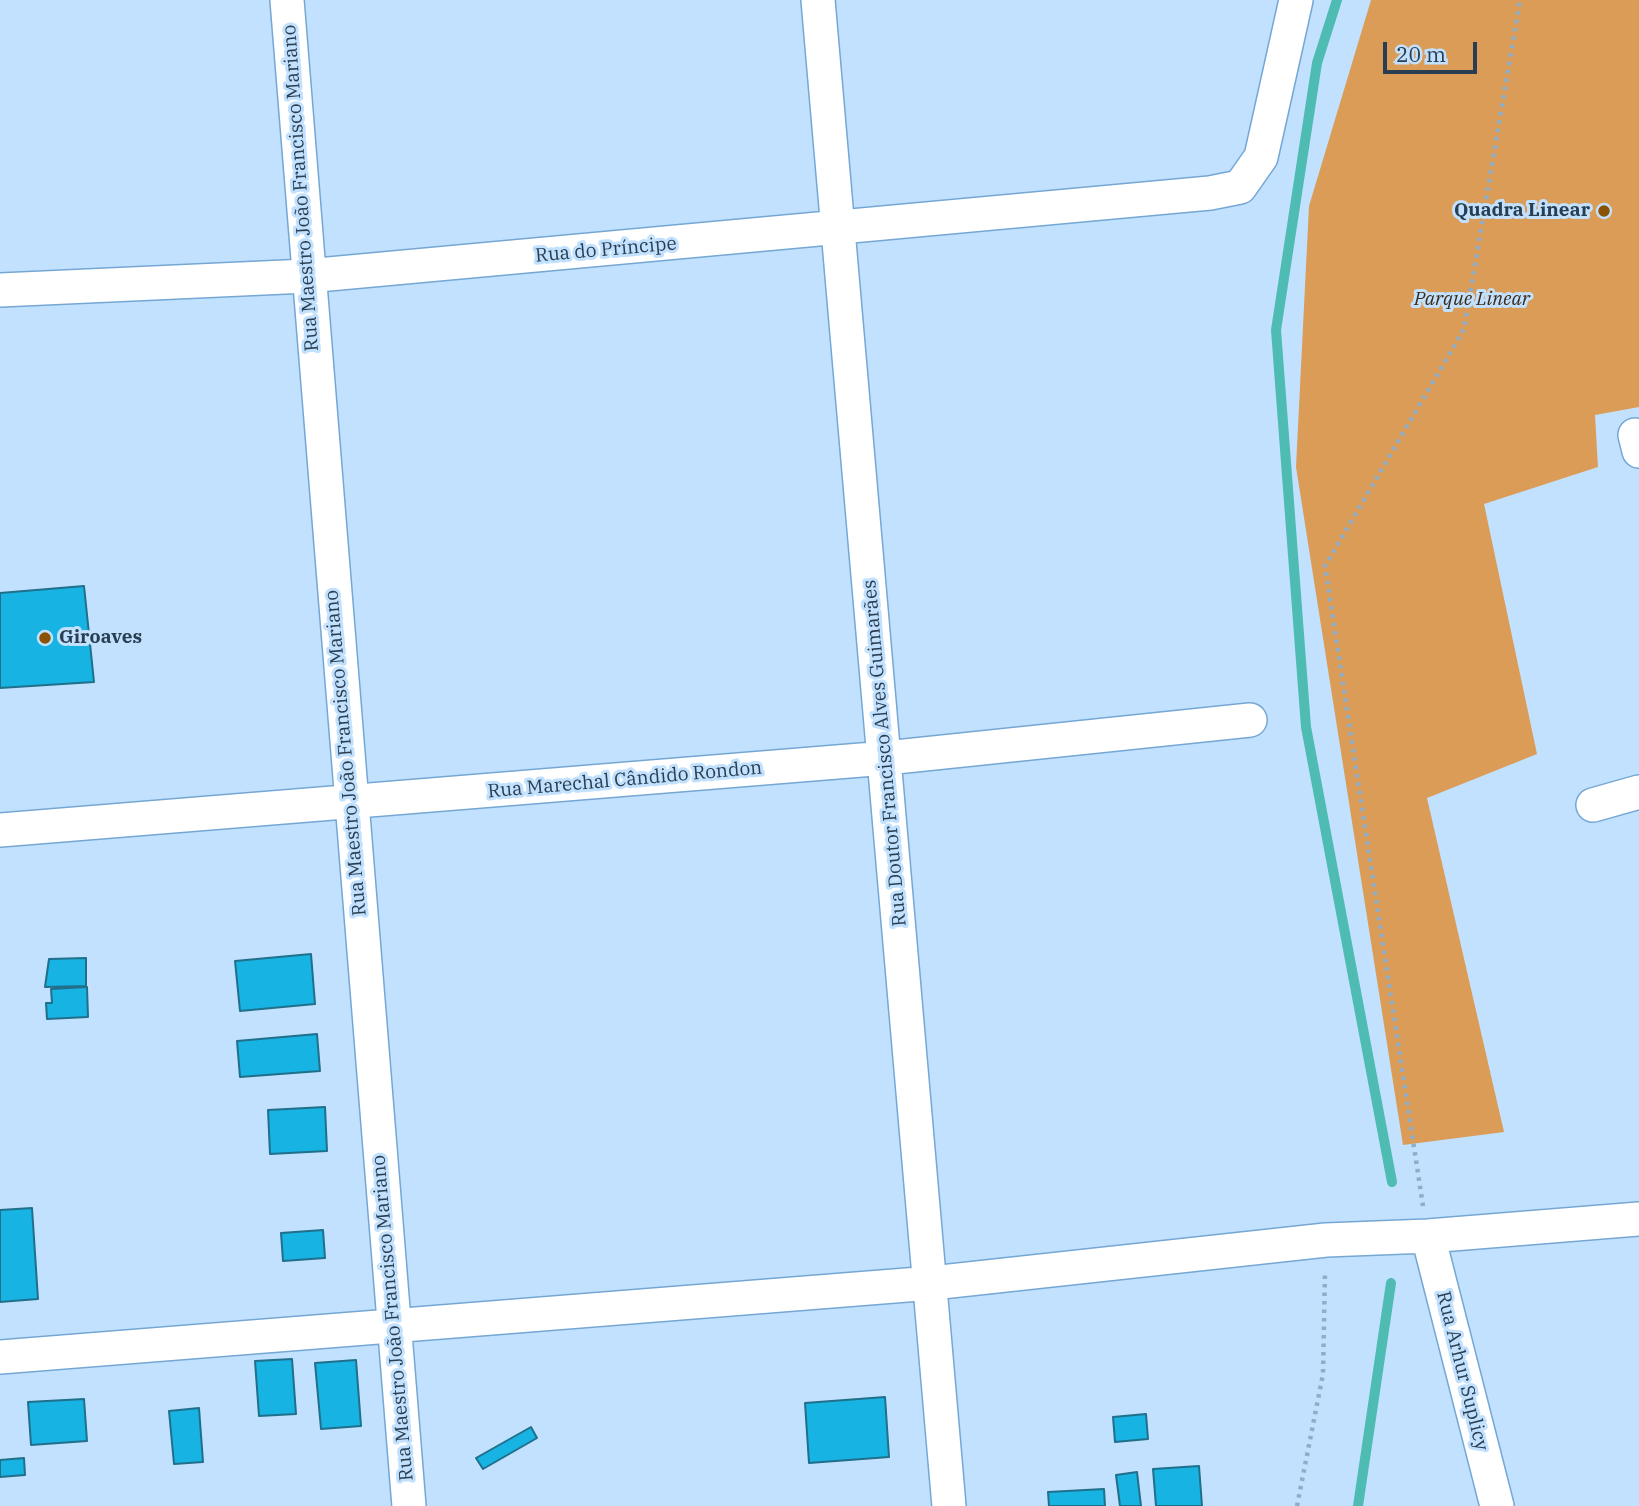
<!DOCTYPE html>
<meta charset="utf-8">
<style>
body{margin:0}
#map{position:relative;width:1639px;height:1506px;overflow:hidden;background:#c2e1fe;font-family:"IBM Plex Serif",serif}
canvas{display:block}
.scale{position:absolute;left:1383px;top:42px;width:94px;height:32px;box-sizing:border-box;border:4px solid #293e51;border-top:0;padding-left:9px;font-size:21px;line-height:24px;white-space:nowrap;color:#293e51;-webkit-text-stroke:5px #c2e1fe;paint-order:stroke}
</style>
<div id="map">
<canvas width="1639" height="1506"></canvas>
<div class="scale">20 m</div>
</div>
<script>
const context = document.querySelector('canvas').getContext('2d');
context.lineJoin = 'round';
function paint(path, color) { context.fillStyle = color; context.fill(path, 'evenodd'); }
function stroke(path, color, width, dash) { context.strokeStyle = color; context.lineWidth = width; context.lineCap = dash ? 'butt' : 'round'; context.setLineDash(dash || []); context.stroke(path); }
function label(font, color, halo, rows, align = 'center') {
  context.font = font + ' "IBM Plex Serif",serif'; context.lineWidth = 6; context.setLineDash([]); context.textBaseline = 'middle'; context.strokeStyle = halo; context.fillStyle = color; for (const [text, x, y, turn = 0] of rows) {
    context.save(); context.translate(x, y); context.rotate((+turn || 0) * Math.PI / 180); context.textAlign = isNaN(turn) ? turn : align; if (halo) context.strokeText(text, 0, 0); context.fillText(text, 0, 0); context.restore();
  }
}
const green = new Path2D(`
 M1371 0H1639V407L1595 415 1598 467 1484 504 1537 754 1427 798 1504 1132 1403 1145 1296 467 1309 206Z`);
const stream = new Path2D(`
 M1337 0 1317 63 1276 330 1306 727 1392 1182
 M1358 1506 1391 1283`);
const building = new Path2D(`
 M84 586 94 682 0 688V593Z
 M311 954 315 1004 240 1011 235 961Z
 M86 958V986L45 987 49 959Z
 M87 987 88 1017 47 1019 46 1003H52L51 989Z
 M317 1034 320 1071 240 1077 237 1041Z
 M325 1107 327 1151 270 1154 268 1110Z
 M32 1208 38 1299 0 1302V1210Z
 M323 1230 325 1258 283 1261 281 1233Z
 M292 1359 296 1414 259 1416 255 1361Z
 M356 1360 361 1426 321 1429 315 1363Z
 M885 1397 889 1457 809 1463 805 1403Z
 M84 1399 87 1441 31 1445 28 1402Z
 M199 1408 203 1462 174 1464 169 1411Z
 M1146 1414 1148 1439 1115 1442 1113 1417Z
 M531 1427 537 1438 483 1469 476 1458Z
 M24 1458 25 1475 0 1477V1460Z
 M1199 1466 1202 1506H1156L1153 1469Z
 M1137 1472 1141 1506H1120L1116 1475Z
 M1104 1489 1105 1506H1049L1048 1492Z`);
const path = new Path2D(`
 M1423 1206 1325 566 1464 329 1520 0
 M1297 1506 1323 1374 1325 1271`);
const minor = new Path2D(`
 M287 0 409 1506
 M818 0 949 1506
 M0 290 307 276 1210 193 1240 187 1261 157 1296 0
 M1635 435 1639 451
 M1593 805 1639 792
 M0 830 886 758 1250 720
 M1428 1236 1497 1506
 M0 1357 932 1283 1326 1240 1428 1236 1639 1219`);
const markers = [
 [1604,211,7,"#8a5303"],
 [45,638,7,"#8a5303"]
];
const streetNames = [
 ["Rua Maestro João Francisco Mariano",301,188,-94],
 ["Rua do Príncipe",606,250,-5],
 ["Rua Maestro João Francisco Mariano",346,753,-95],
 ["Rua Doutor Francisco Alves Guimarães",885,753,-95],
 ["Rua Marechal Cândido Rondon",625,780,-5],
 ["Rua Maestro João Francisco Mariano",393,1318,-95],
 ["Rua Arhur Suplicy",1462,1371,76]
];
const poiNames = [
 ["Quadra Linear",1590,211],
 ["Giroaves",59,638,"left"]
];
const parkNames = [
 ["Parque Linear",1472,300]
];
paint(green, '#da9c57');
stroke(stream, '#4ebcb2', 10);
paint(building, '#16b3e3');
stroke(building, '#206f8b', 2);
stroke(minor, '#75a7d4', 36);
stroke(path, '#91adc6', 4.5, [3.5, 5]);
stroke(minor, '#fff', 33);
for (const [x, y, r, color] of markers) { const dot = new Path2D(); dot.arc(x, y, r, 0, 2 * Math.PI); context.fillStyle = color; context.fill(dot); stroke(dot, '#c2e1fe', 2.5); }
label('19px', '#293e51', '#c2e1fe', streetNames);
label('bold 19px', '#293e51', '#c2e1fe', poiNames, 'right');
label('italic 19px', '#3c2b18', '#c2e1fe', parkNames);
</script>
